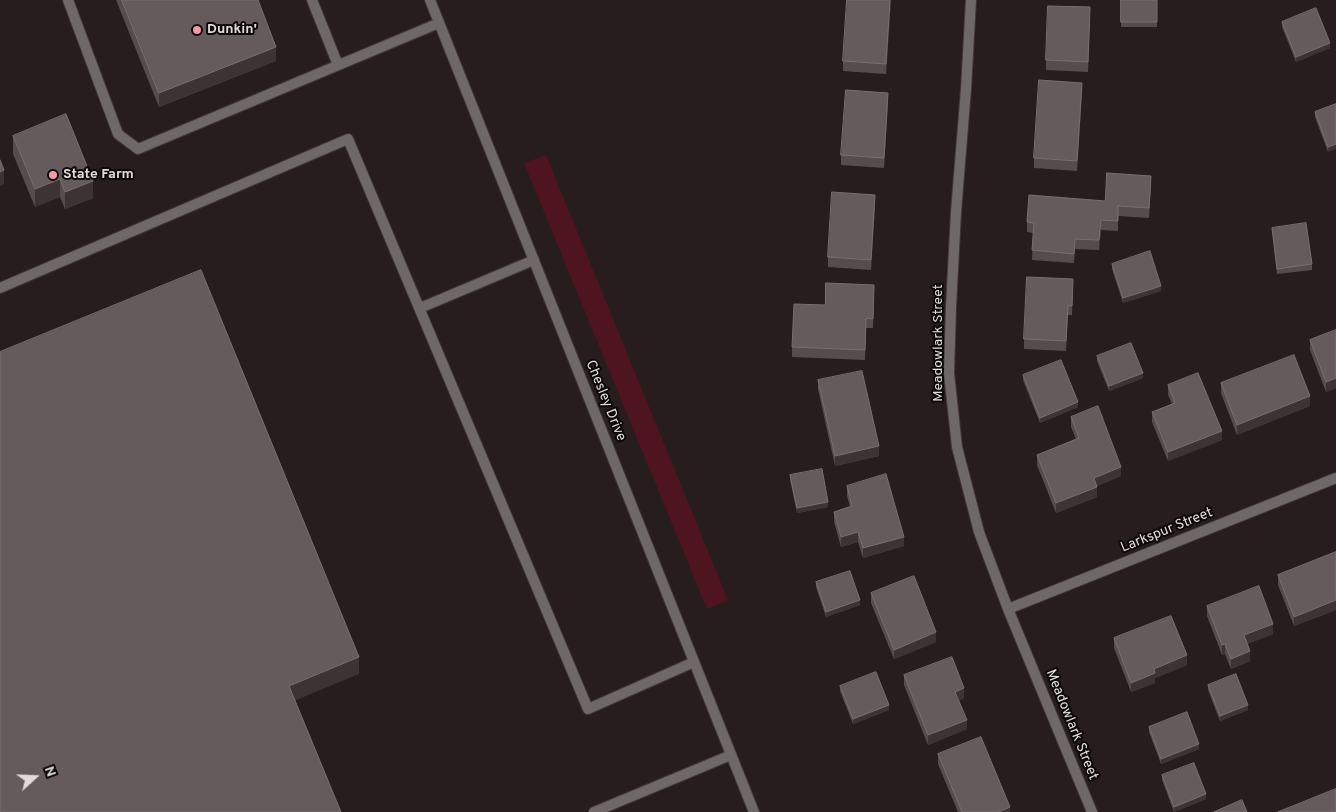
<!DOCTYPE html>
<style>
body{margin:0}
#map{position:relative;width:1336px;height:812px;overflow:hidden;background:#281d1e;font-family:Overpass,sans-serif}
canvas{display:block}
.north{position:absolute;left:10px;top:752px;width:50px;height:50px;-webkit-text-stroke:4px #0d0809;paint-order:stroke;rotate:70deg;font-size:14px;font-weight:700;line-height:20px;text-align:center;color:#e1dada}
.north::after{content:'';display:block;margin:auto;width:18px;height:22px;background:#e1dada;clip-path:polygon(50% 0,100% 100%,50% 72%,0 100%)}
</style>
<div id="map">
<canvas width="1336" height="812"></canvas>
<div class="north">N</div>
</div>
<script>
const context = document.querySelector('canvas').getContext('2d');
context.lineJoin = 'round';
function paint(path, color) { context.fillStyle = color; context.fill(path, 'evenodd'); }
function stroke(path, color, width, dash) { context.strokeStyle = color; context.lineWidth = width; context.lineCap = dash ? 'butt' : 'round'; context.setLineDash(dash || []); context.stroke(path); }
function label(font, color, halo, rows, align = 'center') {
  context.font = font + ' Overpass,sans-serif'; context.lineWidth = 4; context.setLineDash([]); context.textBaseline = 'middle'; context.strokeStyle = halo; context.fillStyle = color; for (const [text, x, y, turn = 0] of rows) {
    context.save(); context.translate(x, y); context.rotate((+turn || 0) * Math.PI / 180); context.textAlign = isNaN(turn) ? turn : align; if (halo) context.strokeText(text, 0, 0); context.fillText(text, 0, 0); context.restore();
  }
}
const green = new Path2D(`
 M546 155 728 600 707 609 524 163Z`);
const lane = new Path2D(`
 M68 0 118 134 138 149 439 23
 M312 0 338 65
 M0 288 348 139 588 709 694 662
 M420 308 534 260
 M594 812 731 755`);
const street = new Path2D(`
 M430 0 754 812
 M971 0 966 89 956 212 951 307 949 373 957 447 979 532 1008 609 1092 812
 M1008 609 1336 478`);
const wall = new Path2D(`
 M116 0H258L276 61 159 107Z
 M891 0 886 74 843 71V61Z
 M1121 0H1157V27H1121Z
 M1090 17 1088 72 1046 70V60Z
 M1282 22 1330 48 1296 62 1282 27Z
 M1082 93 1077 171 1034 168V158Z
 M888 103 884 168 841 165V155Z
 M1336 104 1328 152 1315 117V112Z
 M13 136 93 198 65 209 60 197 35 207 13 154Z
 M1151 186 1149 218 1118 216V231L1101 230 1099 250 1075 249 1074 263 1032 260 1033 233 1027 232V222L1105 201Z
 M875 205 871 270 828 267V257Z
 M1272 228 1312 264V270L1277 274Z
 M1112 264 1161 291 1123 303 1112 269Z
 M1073 289 1072 315H1068L1066 351 1024 349V339Z
 M874 295 873 328H866L865 360 792 357V347L825 305Z
 M1336 330V388L1326 392 1310 350V340Z
 M1097 356 1143 378 1109 391 1097 361Z
 M1023 375 1078 407 1040 423 1023 380Z
 M818 380 879 456 835 466 818 389Z
 M1221 383 1310 406 1237 435 1221 393Z
 M1168 385 1222 440 1168 461 1152 422V412L1172 404 1168 395Z
 M1071 417 1121 476 1097 486V497L1056 513 1037 465V455L1076 439 1071 427Z
 M790 475 828 507 797 513 790 480Z
 M847 486 904 546 863 558 858 542 841 547 834 522V512L850 507 847 496Z
 M1336 552V610L1294 626 1278 585V575Z
 M816 582 860 605 826 617 816 587Z
 M871 593 936 642 894 659 871 603Z
 M1207 606 1273 634 1247 644 1250 661 1231 669 1225 654 1222 655 1207 616Z
 M1114 638 1187 665 1155 678V683L1131 692 1114 648Z
 M904 675 964 698 959 700 967 729 928 745 904 685Z
 M1208 685 1248 710 1220 721 1208 690Z
 M840 686 889 710 853 724 840 691Z
 M1149 727 1199 749 1161 764 1149 732Z
 M938 754 1010 812H958L938 764Z
 M1162 775 1206 799 1174 812 1162 780Z`);
const shadedWall = new Path2D(`
 M890 0H891L886 74V64Z
 M1330 43V48L1296 62V57Z
 M276 47V61L159 107V93Z
 M1082 83V93L1077 171V161Z
 M888 93V103L884 168V158Z
 M1336 144V149L1328 152V147Z
 M4 170V184L0 186V172Z
 M1151 176V186L1149 218V208Z
 M60 179V197L35 207V189Z
 M93 181V198L65 209V192Z
 M875 195V205L871 270V260Z
 M1101 220V230L1099 250V240Z
 M1075 239V249L1074 263V254Z
 M1161 286V291L1123 303V298Z
 M1143 373V378L1109 391V386Z
 M1336 378V388L1326 392V382Z
 M1310 396V406L1237 435V425Z
 M1078 402V407L1040 423V418Z
 M1222 431V440L1168 461V452Z
 M879 446V456L835 466V456Z
 M1121 467V476L1094 487V478Z
 M1097 487V497L1056 513V503Z
 M828 502V507L797 513V508Z
 M858 532V542L841 547V537Z
 M904 537V546L863 558V548Z
 M860 600V605L826 617V612Z
 M1336 600V610L1294 626V617Z
 M1273 624V634L1244 645V635Z
 M936 632V642L894 659V650Z
 M1225 644V654L1222 655V645Z
 M1250 651V661L1231 669V659Z
 M1187 655V665L1155 678V683L1131 692V683L1154 669Z
 M359 657V674L289 703V686Z
 M964 688V698L955 701V692Z
 M889 705V710L853 724V719Z
 M1248 705V710L1220 721V716Z
 M967 720V729L928 745V735Z
 M1199 744V749L1161 764V759Z
 M1206 794V799L1174 812V807Z
 M1010 807V812H999Z`);
const building = new Path2D(`
 M122 0H258L276 47 159 93Z
 M847 0H890L886 64 843 61Z
 M1121 0H1157V22H1121Z
 M1048 6 1090 7 1088 62 1046 60Z
 M1316 8 1330 43 1296 57 1282 22Z
 M1039 80 1082 83 1077 161 1034 158Z
 M846 90 888 93 884 158 841 155Z
 M1336 104V144L1328 147 1315 112Z
 M66 114 93 181 65 192 60 179 35 189 13 136Z
 M0 160 4 170 0 172Z
 M1107 173 1151 176 1149 208 1118 206V221L1101 220 1099 240 1075 239 1074 254 1032 250 1034 223 1027 222 1029 195 1105 201Z
 M832 192 875 195 871 260 828 257Z
 M1306 223 1312 264 1277 269 1272 228Z
 M1150 251 1161 286 1123 298 1112 264Z
 M201 270 359 657 289 686 341 812H0V352Z
 M1027 277 1073 279 1072 306 1068 305 1066 341 1024 339Z
 M826 283 874 285 873 319 866 318 865 350 792 347 794 304 825 305Z
 M1336 330V378L1326 382 1310 340Z
 M1131 343 1143 373 1109 386 1097 356Z
 M1294 355 1310 396 1237 425 1221 383Z
 M1061 360 1078 402 1040 418 1023 375Z
 M862 371 879 446 835 456 818 380Z
 M1198 373 1222 431 1168 452 1152 412 1175 403 1168 385Z
 M1098 406 1121 467 1094 478 1097 487 1056 503 1037 455 1079 438 1071 417Z
 M822 469 828 502 797 508 790 475Z
 M886 474 904 537 863 548 858 532 841 537 834 512 852 506 847 486Z
 M1336 552V600L1294 617 1278 575Z
 M850 571 860 600 826 612 816 582Z
 M914 576 936 632 894 650 871 593Z
 M1259 586 1273 624 1244 635 1250 651 1231 659 1225 644 1222 645 1207 606Z
 M1171 616 1187 655 1154 669 1155 673 1131 683 1114 638Z
 M952 657 964 688 955 692 967 720 928 735 904 675Z
 M876 672 889 705 853 719 840 686Z
 M1236 674 1248 705 1220 716 1208 685Z
 M1187 712 1199 744 1161 759 1149 727Z
 M981 737 1010 807 999 812H962L938 754Z
 M1194 763 1206 794 1174 807 1162 775Z
 M1336 789V812H1278Z
 M1242 800 1247 812H1214Z`);
const markers = [
 [197,30,5,"#f49aa5"],
 [53,175,5,"#f49aa5"]
];
const poiNames = [
 ["Dunkin'",207,30],
 ["State Farm",63,175]
];
const streetNames = [
 ["Meadowlark Street",939,343,-90],
 ["Chesley Drive",605,401,68],
 ["Larkspur Street",1167,531,-22],
 ["Meadowlark Street",1071,725,68]
];
paint(green, '#4e1420');
stroke(lane, '#423738', 12);
stroke(street, '#423738', 12);
stroke(lane, '#6f6869', 10);
stroke(street, '#6f6869', 10);
paint(wall, '#574c4d');
paint(shadedWall, '#3e3334');
paint(building, '#665b5c');
stroke(building, '#796f70', 1);
for (const [x, y, r, color] of markers) { const dot = new Path2D(); dot.arc(x, y, r, 0, 2 * Math.PI); context.fillStyle = color; context.fill(dot); stroke(dot, '#0d0809', 2); }
label('bold 14px', '#e1dada', '#0d0809', poiNames, 'left');
label('14px', '#e1dada', '#0d0809', streetNames);
</script>
